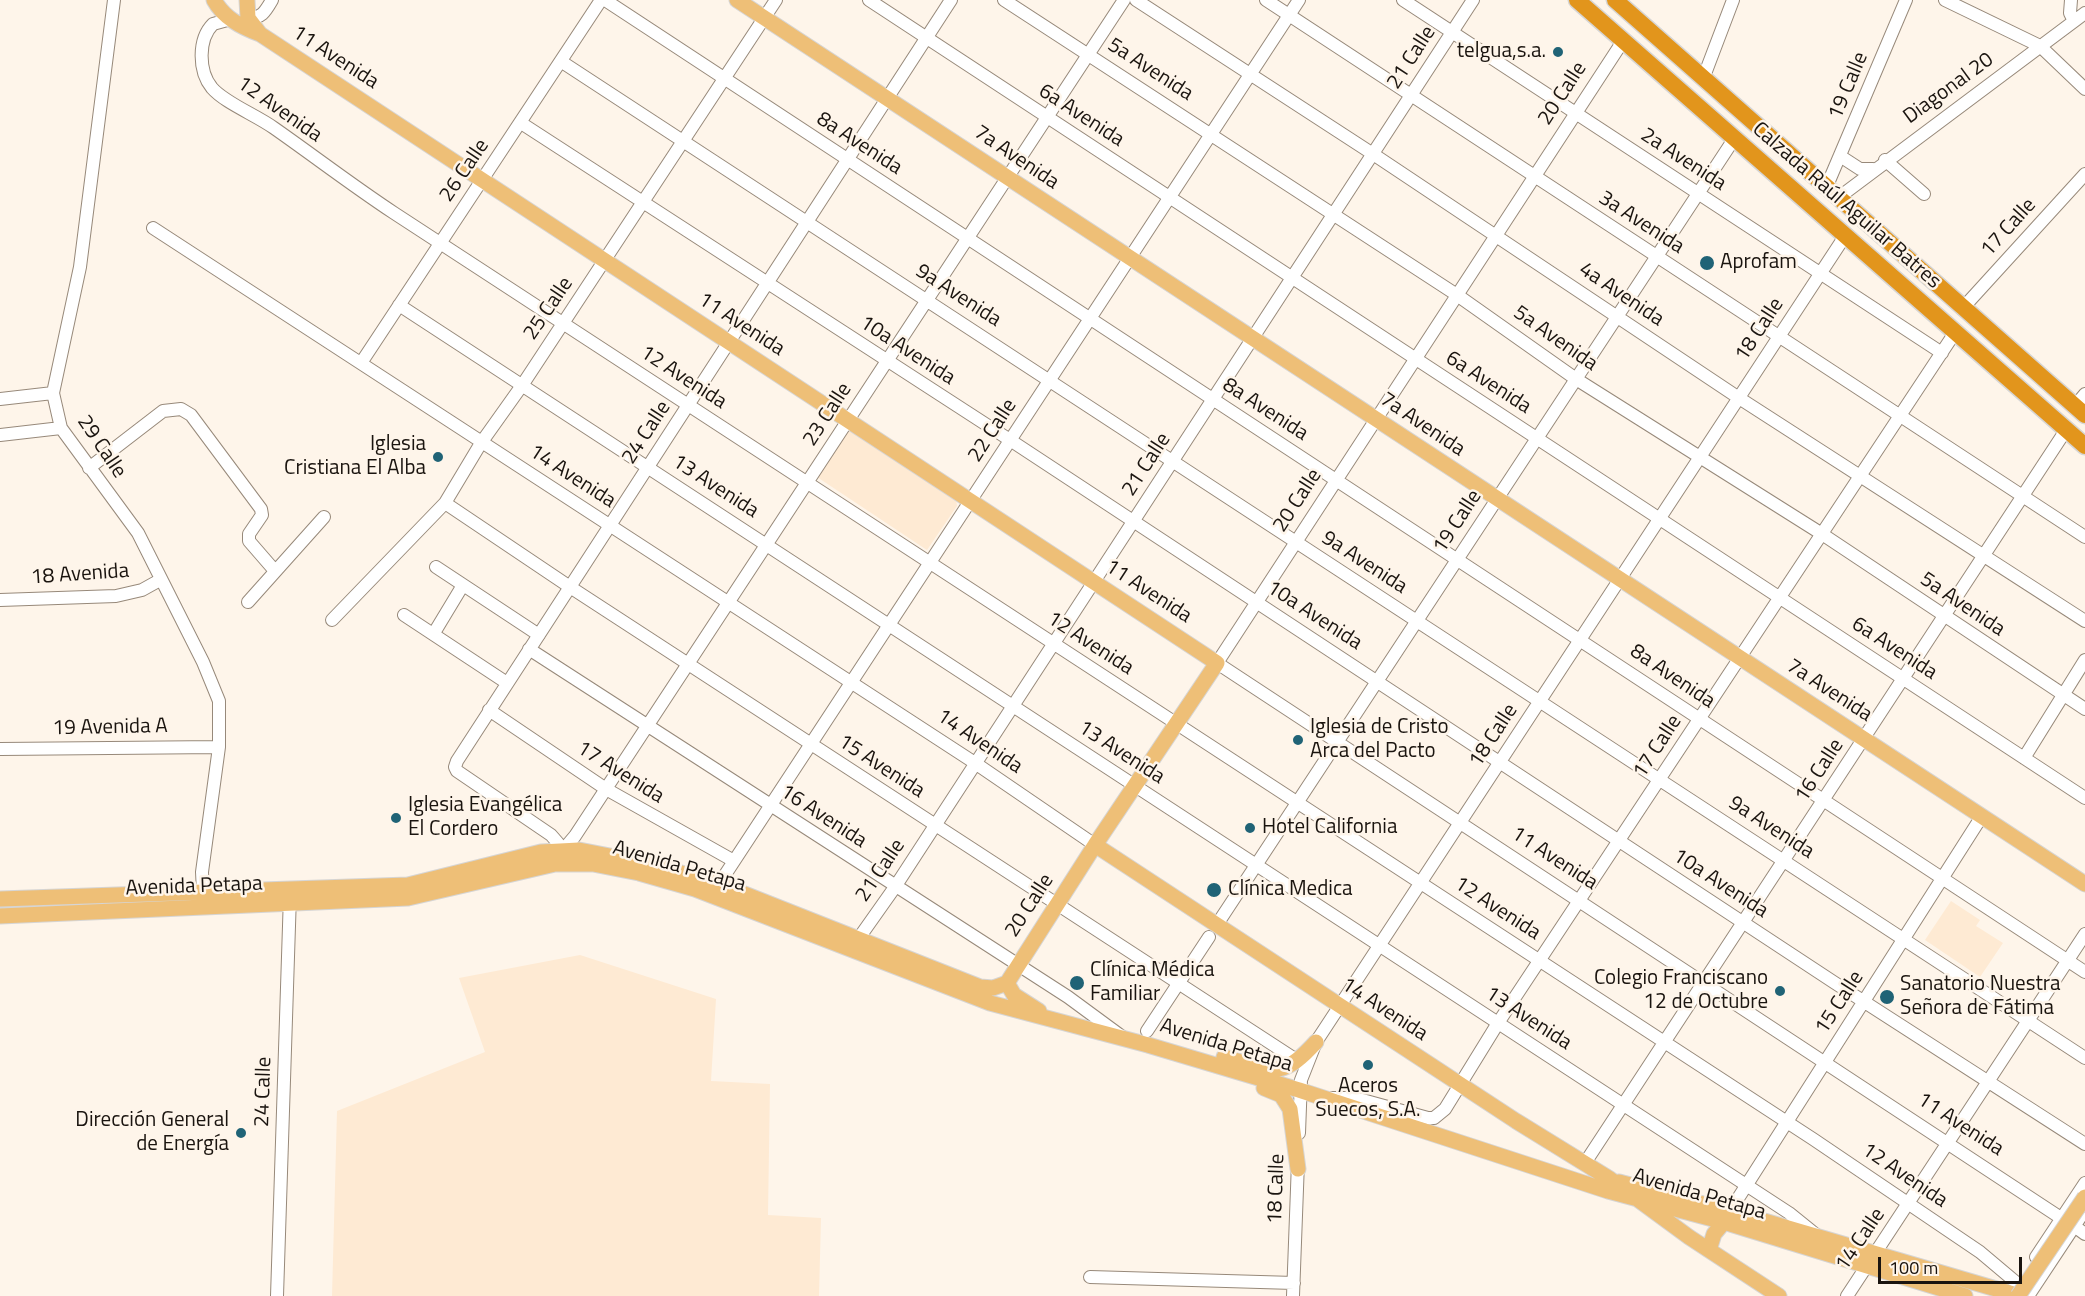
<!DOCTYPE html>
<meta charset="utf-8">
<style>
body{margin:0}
#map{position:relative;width:2085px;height:1296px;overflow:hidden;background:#fef5ea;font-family:"Titillium Web",sans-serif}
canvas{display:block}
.scale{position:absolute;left:1878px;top:1257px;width:144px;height:27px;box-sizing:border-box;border:3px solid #1a140f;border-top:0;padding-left:8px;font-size:18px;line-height:21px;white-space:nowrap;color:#1a140f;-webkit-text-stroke:4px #fef5ea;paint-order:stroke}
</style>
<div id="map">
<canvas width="2085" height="1296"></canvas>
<div class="scale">100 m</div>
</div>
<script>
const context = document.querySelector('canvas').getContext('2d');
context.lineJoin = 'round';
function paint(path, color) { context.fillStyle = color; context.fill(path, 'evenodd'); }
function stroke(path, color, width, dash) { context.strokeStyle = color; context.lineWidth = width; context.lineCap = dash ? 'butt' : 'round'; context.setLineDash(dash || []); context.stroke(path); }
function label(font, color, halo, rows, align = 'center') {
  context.font = font + ' "Titillium Web",sans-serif'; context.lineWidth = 5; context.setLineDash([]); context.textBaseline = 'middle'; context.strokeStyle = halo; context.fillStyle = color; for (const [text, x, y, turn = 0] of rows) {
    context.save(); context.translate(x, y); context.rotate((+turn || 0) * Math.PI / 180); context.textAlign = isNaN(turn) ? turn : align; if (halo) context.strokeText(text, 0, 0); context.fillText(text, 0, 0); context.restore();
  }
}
const built = new Path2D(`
 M849 426 956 497 957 506 927 550 817 477Z
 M1951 901 1980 920 1976 926 2003 943 1980 977 1925 940Z
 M580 955 716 999 711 1081 770 1084 768 1215 821 1218 819 1296H332L337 1111 485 1052 459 978Z`);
const minor = new Path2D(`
 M114 0 80 267 53 393 61 428 138 533 203 662 219 701V747L202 872 203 892
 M605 0 2085 972
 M869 0 2085 798
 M1004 0 1457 295 1576 379 1822 534 2085 709
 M1136 0 1373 154 1739 398 2085 621
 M1266 0 2085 537
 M1403 0 1942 353
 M1945 0 2040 46 2085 89
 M2071 0 2070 13 2074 21
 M248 18C262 18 265 12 272 0
 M231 19 213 24C198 39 198 71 212 88 225 103 256 115 274 128 314 156 353 186 394 213L1813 1139 1980 1252 2018 1284
 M1623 41 1217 663 2061 1218
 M562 62 2085 1058
 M1703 79 1733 0
 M521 123 1010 440 1835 983 2085 1144
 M1840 156 1860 169H1873
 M1885 160 1924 194
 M1826 188 1906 0
 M1838 198 2085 13
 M153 228 975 763 1095 845
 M399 305 1789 1213 1815 1234
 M1962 309 2085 174
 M361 363 601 0
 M0 399 53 393
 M2075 406 2085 394
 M0 435 61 428
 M89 468 163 411 181 409 191 415 261 509 262 515 249 534V541L275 571
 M445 503 570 587 1298 1061
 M436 567 539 635
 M0 600 116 596 142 590 160 580
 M248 602 324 517
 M404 615 507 683
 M332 620 445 503 481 443 523 384 776 0
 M434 633 463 585
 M529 649 1068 997 1121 1036
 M489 710 606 789 734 861
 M0 749 219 747
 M2024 758 2085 660
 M558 849V843L551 835 457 771 455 767 457 761 951 0
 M564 849 575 836 1124 0
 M719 884 1299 0
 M1216 926 1734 139
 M854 945 895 887 1473 0
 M1147 1031 1209 937
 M1333 1098H1355L1428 1118H1434L1445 1109 1498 1023 1956 331
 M1299 1133 1301 1080 1316 1042 1845 236
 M1585 1163 2066 430
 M1730 1211 1982 816
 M2074 1226 2085 1234
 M2036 1257 2085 1183
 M1090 1277 1294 1283
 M277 1296 290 895
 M1293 1296 1298 1162
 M1847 1296 2085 934
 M2028 1296 2085 1210`);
const major = new Path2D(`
 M214 0C224 18 241 27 260 34L1217 663 1095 845 1007 983
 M247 0 248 18 260 34
 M737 0 2085 884
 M1095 845 1516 1121 1610 1179 1689 1237 1779 1296
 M0 899 408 885 541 852 579 850 646 863 719 884 980 987 993 988 1007 983
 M0 916 408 898 555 864H593L639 873 695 889 990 1003 1148 1045 1299 1090 1608 1191 1724 1222 1965 1296
 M1007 983 1014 995 1039 1011
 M1224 1057C1271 1070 1280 1082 1316 1042
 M1264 1088 1281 1095 1290 1109 1298 1169
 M1619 1182 1730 1211 2020 1296
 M1709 1250 1714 1234 1724 1222`);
const highway = new Path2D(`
 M1577 0 2085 446
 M1615 0 2085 415`);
const majorBridge = new Path2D(`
 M2018 1296 2085 1197`);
const markers = [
 [1558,52,6,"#206376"],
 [1707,263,8,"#206376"],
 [438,457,6,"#206376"],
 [1298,740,6,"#206376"],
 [396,818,6,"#206376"],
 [1250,828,6,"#206376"],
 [1214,890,8,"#206376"],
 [1077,983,8,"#206376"],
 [1780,991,6,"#206376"],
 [1887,997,8,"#206376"],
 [1368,1065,6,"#206376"],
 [241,1133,6,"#206376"]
];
const poiNames = [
 ["telgua,s.a.",1546,52,"right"],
 ["Aprofam",1720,263],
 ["Iglesia",426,445,"right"],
 ["Cristiana El Alba",426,469,"right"],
 ["Iglesia de Cristo",1310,728],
 ["Arca del Pacto",1310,752],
 ["Iglesia Evangélica",408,806],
 ["El Cordero",408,830],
 ["Hotel California",1262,828],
 ["Clínica Medica",1228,890],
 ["Clínica Médica",1090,971],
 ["Familiar",1090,995],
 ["Colegio Franciscano",1768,979,"right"],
 ["12 de Octubre",1768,1003,"right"],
 ["Sanatorio Nuestra",1900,985],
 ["Señora de Fátima",1900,1009],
 ["Aceros",1368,1087,"center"],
 ["Suecos, S.A.",1368,1111,"center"],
 ["Dirección General",229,1121,"right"],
 ["de Energía",229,1145,"right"]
];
const streetNames = [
 ["11 Avenida",335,58,33],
 ["21 Calle",1412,58,-57],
 ["5a Avenida",1150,70,33],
 ["19 Calle",1849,86,-67],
 ["Diagonal 20",1949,89,-36],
 ["20 Calle",1563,94,-57],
 ["12 Avenida",279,110,35],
 ["6a Avenida",1081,116,33],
 ["8a Avenida",859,144,33],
 ["7a Avenida",1016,158,34],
 ["2a Avenida",1683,160,33],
 ["26 Calle",465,171,-56],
 ["Calzada Raúl Aguilar Batres",1846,206,41],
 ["3a Avenida",1641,223,33],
 ["17 Calle",2009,228,-48],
 ["4a Avenida",1621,295,34],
 ["9a Avenida",958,296,33],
 ["25 Calle",549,309,-56],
 ["11 Avenida",741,325,33],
 ["18 Calle",1760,330,-57],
 ["5a Avenida",1555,339,35],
 ["10a Avenida",907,351,33],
 ["12 Avenida",683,378,33],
 ["6a Avenida",1488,383,33],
 ["8a Avenida",1265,410,33],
 ["23 Calle",828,415,-57],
 ["7a Avenida",1422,425,34],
 ["22 Calle",993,431,-57],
 ["24 Calle",647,433,-57],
 ["29 Calle",101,447,56],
 ["21 Calle",1147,465,-57],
 ["14 Avenida",572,477,33],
 ["13 Avenida",715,487,33],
 ["20 Calle",1298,501,-57],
 ["19 Calle",1458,522,-57],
 ["9a Avenida",1364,563,33],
 ["18 Avenida",80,575,-4],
 ["11 Avenida",1148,592,33],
 ["5a Avenida",1962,605,34],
 ["10a Avenida",1314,616,33],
 ["12 Avenida",1090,644,33],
 ["6a Avenida",1894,649,33],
 ["8a Avenida",1672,677,34],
 ["7a Avenida",1829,691,33],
 ["19 Avenida A",110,728,-1],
 ["18 Calle",1494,736,-57],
 ["14 Avenida",979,742,34],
 ["17 Calle",1658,747,-57],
 ["13 Avenida",1121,753,33],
 ["15 Avenida",881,767,33],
 ["16 Calle",1820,771,-57],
 ["17 Avenida",620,773,32],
 ["16 Avenida",823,817,33],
 ["9a Avenida",1771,828,33],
 ["11 Avenida",1554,859,33],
 ["Avenida Petapa",679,867,16],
 ["21 Calle",881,871,-56],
 ["10a Avenida",1720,884,33],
 ["Avenida Petapa",194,887,-2],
 ["20 Calle",1030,906,-57],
 ["12 Avenida",1497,909,33],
 ["15 Calle",1840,1003,-57],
 ["14 Avenida",1384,1010,33],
 ["13 Avenida",1528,1019,33],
 ["Avenida Petapa",1226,1046,17],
 ["24 Calle",264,1092,-88],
 ["11 Avenida",1960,1125,33],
 ["12 Avenida",1904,1176,34],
 ["18 Calle",1277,1189,-88],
 ["Avenida Petapa",1699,1195,16],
 ["14 Calle",1861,1240,-56]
];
paint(built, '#feead3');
stroke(minor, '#97897a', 14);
stroke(major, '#d6d5d4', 17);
stroke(highway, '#d6d5d4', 19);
stroke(minor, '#fff', 12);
stroke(major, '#eebf77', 15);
stroke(highway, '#e2951c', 16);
stroke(majorBridge, '#d6d5d4', 17, []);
stroke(majorBridge, '#eebf77', 15);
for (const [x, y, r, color] of markers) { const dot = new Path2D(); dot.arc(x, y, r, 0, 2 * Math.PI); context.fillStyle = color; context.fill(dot); stroke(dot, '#fef5ea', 2); }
label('21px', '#1a140f', '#fef5ea', poiNames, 'left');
label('21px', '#1a140f', '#fef5ea', streetNames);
</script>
